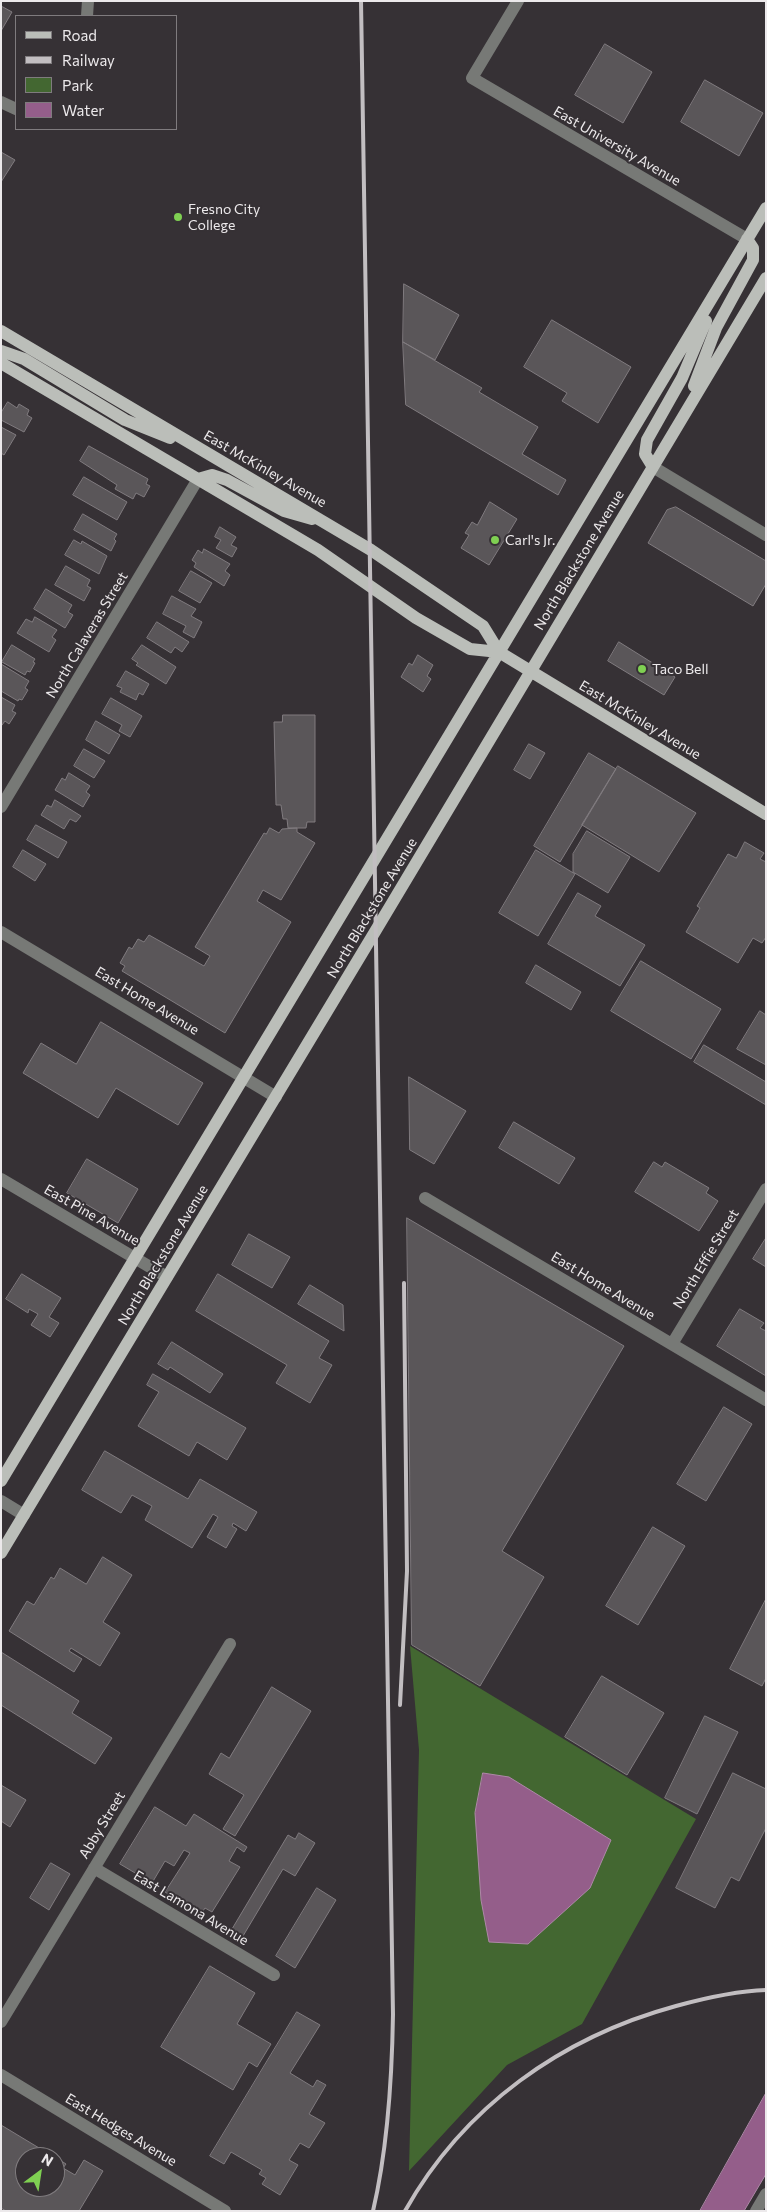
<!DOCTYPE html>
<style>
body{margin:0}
#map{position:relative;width:767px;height:2212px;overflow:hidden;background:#363135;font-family:Commissioner,sans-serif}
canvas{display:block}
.frame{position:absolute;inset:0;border:2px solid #ece9eb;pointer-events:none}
.legend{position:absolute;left:15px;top:15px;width:162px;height:115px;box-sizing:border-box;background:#363135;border:1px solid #7f7b7e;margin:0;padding:6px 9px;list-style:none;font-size:15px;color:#ece9eb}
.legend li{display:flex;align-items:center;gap:10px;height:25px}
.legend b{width:25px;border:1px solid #7f7b7e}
.north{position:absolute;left:15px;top:2147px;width:50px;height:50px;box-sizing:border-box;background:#363135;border:1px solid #7f7b7e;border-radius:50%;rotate:31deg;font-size:14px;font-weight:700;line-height:20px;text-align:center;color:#ece9eb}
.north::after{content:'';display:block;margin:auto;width:18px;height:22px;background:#7fd052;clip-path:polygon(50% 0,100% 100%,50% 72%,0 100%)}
</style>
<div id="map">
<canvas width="767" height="2212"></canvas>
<div class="frame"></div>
<ul class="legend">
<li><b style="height:6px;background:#bbbeb9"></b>Road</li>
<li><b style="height:6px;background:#c2bec1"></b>Railway</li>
<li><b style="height:14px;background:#436731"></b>Park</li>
<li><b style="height:14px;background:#945e8a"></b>Water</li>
</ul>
<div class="north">N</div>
</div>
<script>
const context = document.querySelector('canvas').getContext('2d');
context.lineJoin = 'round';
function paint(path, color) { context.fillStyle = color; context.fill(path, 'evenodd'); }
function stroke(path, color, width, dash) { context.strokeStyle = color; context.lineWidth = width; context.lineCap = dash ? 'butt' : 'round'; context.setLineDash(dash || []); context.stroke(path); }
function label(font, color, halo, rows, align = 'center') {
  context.font = font + ' Commissioner,sans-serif'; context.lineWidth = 4; context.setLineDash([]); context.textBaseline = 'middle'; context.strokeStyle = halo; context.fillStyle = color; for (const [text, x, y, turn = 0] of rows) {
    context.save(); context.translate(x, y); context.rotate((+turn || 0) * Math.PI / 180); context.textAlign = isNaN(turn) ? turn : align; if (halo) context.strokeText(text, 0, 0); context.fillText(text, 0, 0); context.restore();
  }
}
const green = new Path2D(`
 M410 1646 696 1819 582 2024 507 2065 409 2171 419 1750Z`);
const water = new Path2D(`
 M483 1773 509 1777 611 1840 590 1888 528 1944 489 1942 481 1900 475 1813Z
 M766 2093V2174L744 2211H700Z`);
const building = new Path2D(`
 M1 6 12 12 1 31Z
 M605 44 652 72 623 123 575 95Z
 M705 80 763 113 739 156 681 122Z
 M1 152 15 160 1 182Z
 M404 284 459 315 435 360 403 342Z
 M552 320 631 367 598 423 562 401 567 393 524 367Z
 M403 342 482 388 479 392 538 427 522 454 566 480 558 495 406 405Z
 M8 402 17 408 19 404 29 410 27 415 32 418 24 432 1 420V413Z
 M1 427 16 435 4 455 1 453Z
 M89 446 148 479 146 484 150 486 144 497 136 493 133 499 115 489 117 485 80 461Z
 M84 477 127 502 117 520 73 495Z
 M490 502 517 519 489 565 461 548 469 535 465 533 472 522 477 525Z
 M676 507 766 561V584L753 606 648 543 667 510Z
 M83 514 117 534 114 539 116 541 111 551 74 530Z
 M220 527 236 537 231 545 237 548 232 557 216 548 221 540 215 537Z
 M74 540 81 544 82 541 107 556 99 574 65 555Z
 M204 549 230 564 225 571 230 575 224 586 194 567 196 563 192 560 198 550 202 553Z
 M66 566 90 580 87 586 91 588 84 601 55 585Z
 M191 571 212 583 200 603 179 591Z
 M46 589 72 605 68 612 73 615 65 628 34 609Z
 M172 596 196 609 191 616 202 622 194 638 183 632 186 626 163 614Z
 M35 617 57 630 52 637 56 640 49 652 17 633 26 619 32 622Z
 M157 622 189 642 182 652 175 647 171 653 147 638Z
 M619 642 675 677 664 695 608 661Z
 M12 645 35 659 33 662 35 663 30 672 27 671 25 675 2 662Z
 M142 645 176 667 166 684 136 665 138 663 132 659Z
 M418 655 433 665 427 676 431 679 423 692 401 677 409 663 412 665Z
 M1 664 29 681 25 688 28 690 22 700 19 699 18 701 1 691Z
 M126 671 149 684 143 695 139 693 136 700 120 692 122 688 117 686Z
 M1 697 15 705 12 711 16 713 9 724 5 721 2 725Z
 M111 698 142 716 130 737 119 731 122 725 102 714Z
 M283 715H315V822H307L306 828H288L287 819H283L281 805H276L274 722H282Z
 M96 721 120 735 109 754 86 740Z
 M529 744 545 753 530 779 514 770Z
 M84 749 105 761 94 778 74 766Z
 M589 753 616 769 560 862 534 846Z
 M618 766 696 813 659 872 582 825Z
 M69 773 90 786 86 792 90 795 83 807 55 790 62 778 65 780Z
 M55 800 81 816 76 822 70 819 64 829 41 815 47 805 51 807Z
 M36 825 67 842 58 858 27 840Z
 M270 828 279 833 282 829 297 828V832L315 843 281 900 263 890 257 901 291 922 225 1033 122 971 125 966 120 963 129 947 132 949 138 939 144 942 149 935 204 966 210 956 195 947 264 833 266 834Z
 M587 831 630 857 608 893 573 872V854Z
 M745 842 764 853 760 859 766 862V937L762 943 753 938 738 963 686 932 700 908 697 906 728 854 736 858Z
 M23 850 46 864 35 881 13 867Z
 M536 850 575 874 538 936 499 913Z
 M578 893 601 906 595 916 645 945 620 986 548 944Z
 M641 961 721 1009 691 1059 611 1011Z
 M536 965 581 992 571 1010 526 983Z
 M760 1011 766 1015V1065L737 1049Z
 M101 1022 203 1083 178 1125 116 1088 98 1118 23 1073 41 1043 76 1064Z
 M704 1045 766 1082V1105L694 1062Z
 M409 1077 466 1111 434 1164 410 1150Z
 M514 1122 575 1158 559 1184 499 1148Z
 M87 1159 138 1189 118 1223 67 1193Z
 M654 1162 662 1167 665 1162 709 1188 706 1193 718 1201 699 1231 635 1192Z
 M407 1218 624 1346 502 1551 544 1577 480 1686 412 1645Z
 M249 1234 290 1257 272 1288 232 1265Z
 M766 1238V1267L753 1259Z
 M22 1274 61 1298 49 1317 59 1323 50 1337 31 1325 38 1314 29 1309 28 1313 6 1299Z
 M218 1274 329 1341 319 1358 332 1365 310 1403 276 1383 287 1365 196 1311Z
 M310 1285 343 1305 344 1331 298 1304Z
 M740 1309 764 1323 760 1328 766 1331V1376L717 1346Z
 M172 1342 223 1374 210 1393 170 1367 168 1370 158 1364Z
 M153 1374 246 1428 227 1460 197 1442 189 1456 138 1426 159 1392 147 1385Z
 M724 1407 752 1424 706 1501 677 1484Z
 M105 1451 188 1499 200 1479 257 1512 246 1531 233 1523 232 1526 237 1529 226 1548 207 1537 218 1517 213 1514 192 1548 145 1520 152 1506 132 1495 121 1513 82 1490Z
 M653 1527 685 1546 638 1625 606 1606Z
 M103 1557 132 1575 103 1622 120 1633 100 1666 71 1648 69 1651 82 1659 74 1672 9 1631 27 1601 34 1605 51 1577 54 1579 60 1568 86 1584Z
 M766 1599V1678L762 1686 730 1669Z
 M1 1652 79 1701 72 1713 112 1738 95 1764 1 1705Z
 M602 1676 664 1713 627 1775 565 1737Z
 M272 1687 311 1711 235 1836 223 1829 244 1795 209 1774 221 1753 229 1758Z
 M705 1716 738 1732 697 1814 665 1798Z
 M733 1773 766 1789V1828L739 1881 731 1877 715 1908 676 1888Z
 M1 1785 26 1800 10 1827 1 1821Z
 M155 1807 186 1826 194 1814 247 1847 244 1852 237 1847 229 1861 240 1867 212 1912 205 1908 201 1914 165 1892 190 1853 184 1850 174 1866 165 1861 152 1883 120 1864Z
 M299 1833 315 1843 295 1876 283 1869 243 1936 232 1929 288 1835 295 1839Z
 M51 1863 70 1874 49 1910 30 1898Z
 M317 1888 336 1900 295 1968 276 1956Z
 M210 1966 255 1993 237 2024 271 2044 257 2067 249 2062 233 2090 161 2047Z
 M297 2012 320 2025 290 2073 313 2087 317 2080 326 2085 309 2114 325 2123 309 2148 300 2143 289 2160 298 2165 280 2195 262 2184 266 2178 259 2174 262 2170 231 2152 224 2164 210 2156Z
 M1 2125 54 2157H25V2187H55V2157L66 2164 63 2168 75 2175 84 2160 103 2171 79 2211H6L1 2208Z`);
const minor = new Path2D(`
 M518 1 472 78 747 239
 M87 16 88 1
 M1 102 16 109
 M653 467 766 535
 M1 807 198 479
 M1 932 276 1097
 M1 1179 167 1277
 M425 1198 766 1400
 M672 1344 766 1189
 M1 1501 24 1515
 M94 1868 274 1975
 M1 2022 230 1644
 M1 2075 225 2211
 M756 2211 766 2194`);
const major = new Path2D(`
 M1 331 371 550 483 626 499 652 766 814
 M1 351 24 359 125 420 170 438
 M1 363 318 550 416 618 470 649 499 652
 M694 386 716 328 753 260V248L747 239
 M653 467 645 454 647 440 682 378 706 321
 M198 479 212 475 227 480 284 511 312 519
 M1 1481 766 208
 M1 1553 376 930 766 278`);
const rail = new Path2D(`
 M361 1C373 672 385 1343 393 2014 392 2080 388 2147 373 2211
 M400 1705 407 1571 404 1283
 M405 2211C464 2106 562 2037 676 2006 705 1998 736 1991 766 1990`);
const markers = [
 [178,217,5,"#7fd052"],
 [495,540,5,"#7fd052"],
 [642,669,5,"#7fd052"]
];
const streetNames = [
 ["East University Avenue",617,146,30],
 ["East McKinley Avenue",265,469,30],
 ["North Blackstone Avenue",579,560,-59],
 ["North Calaveras Street",87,635,-59],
 ["East McKinley Avenue",640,720,31],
 ["North Blackstone Avenue",372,908,-59],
 ["East Home Avenue",147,1001,31],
 ["East Pine Avenue",92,1215,30],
 ["North Blackstone Avenue",163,1255,-59],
 ["North Effie Street",706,1259,-59],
 ["East Home Avenue",603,1286,31],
 ["Abby Street",102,1825,-59],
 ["East Lamona Avenue",191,1908,31],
 ["East Hedges Avenue",121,2130,31]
];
const poiNames = [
 ["Fresno City",188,209],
 ["College",188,225],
 ["Carl's Jr.",505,540],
 ["Taco Bell",652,669]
];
paint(green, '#436731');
paint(water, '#945e8a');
stroke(water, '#ae88a7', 1);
paint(building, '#5a5659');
stroke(building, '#807b7f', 1);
stroke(minor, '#777976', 12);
stroke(major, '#bbbeb9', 12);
stroke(rail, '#c2bec1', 4);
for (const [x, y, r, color] of markers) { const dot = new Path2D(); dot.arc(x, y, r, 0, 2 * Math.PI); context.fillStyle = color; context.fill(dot); stroke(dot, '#363135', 2); }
label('14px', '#ece9eb', '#363135', streetNames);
label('14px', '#ece9eb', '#363135', poiNames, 'left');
</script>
